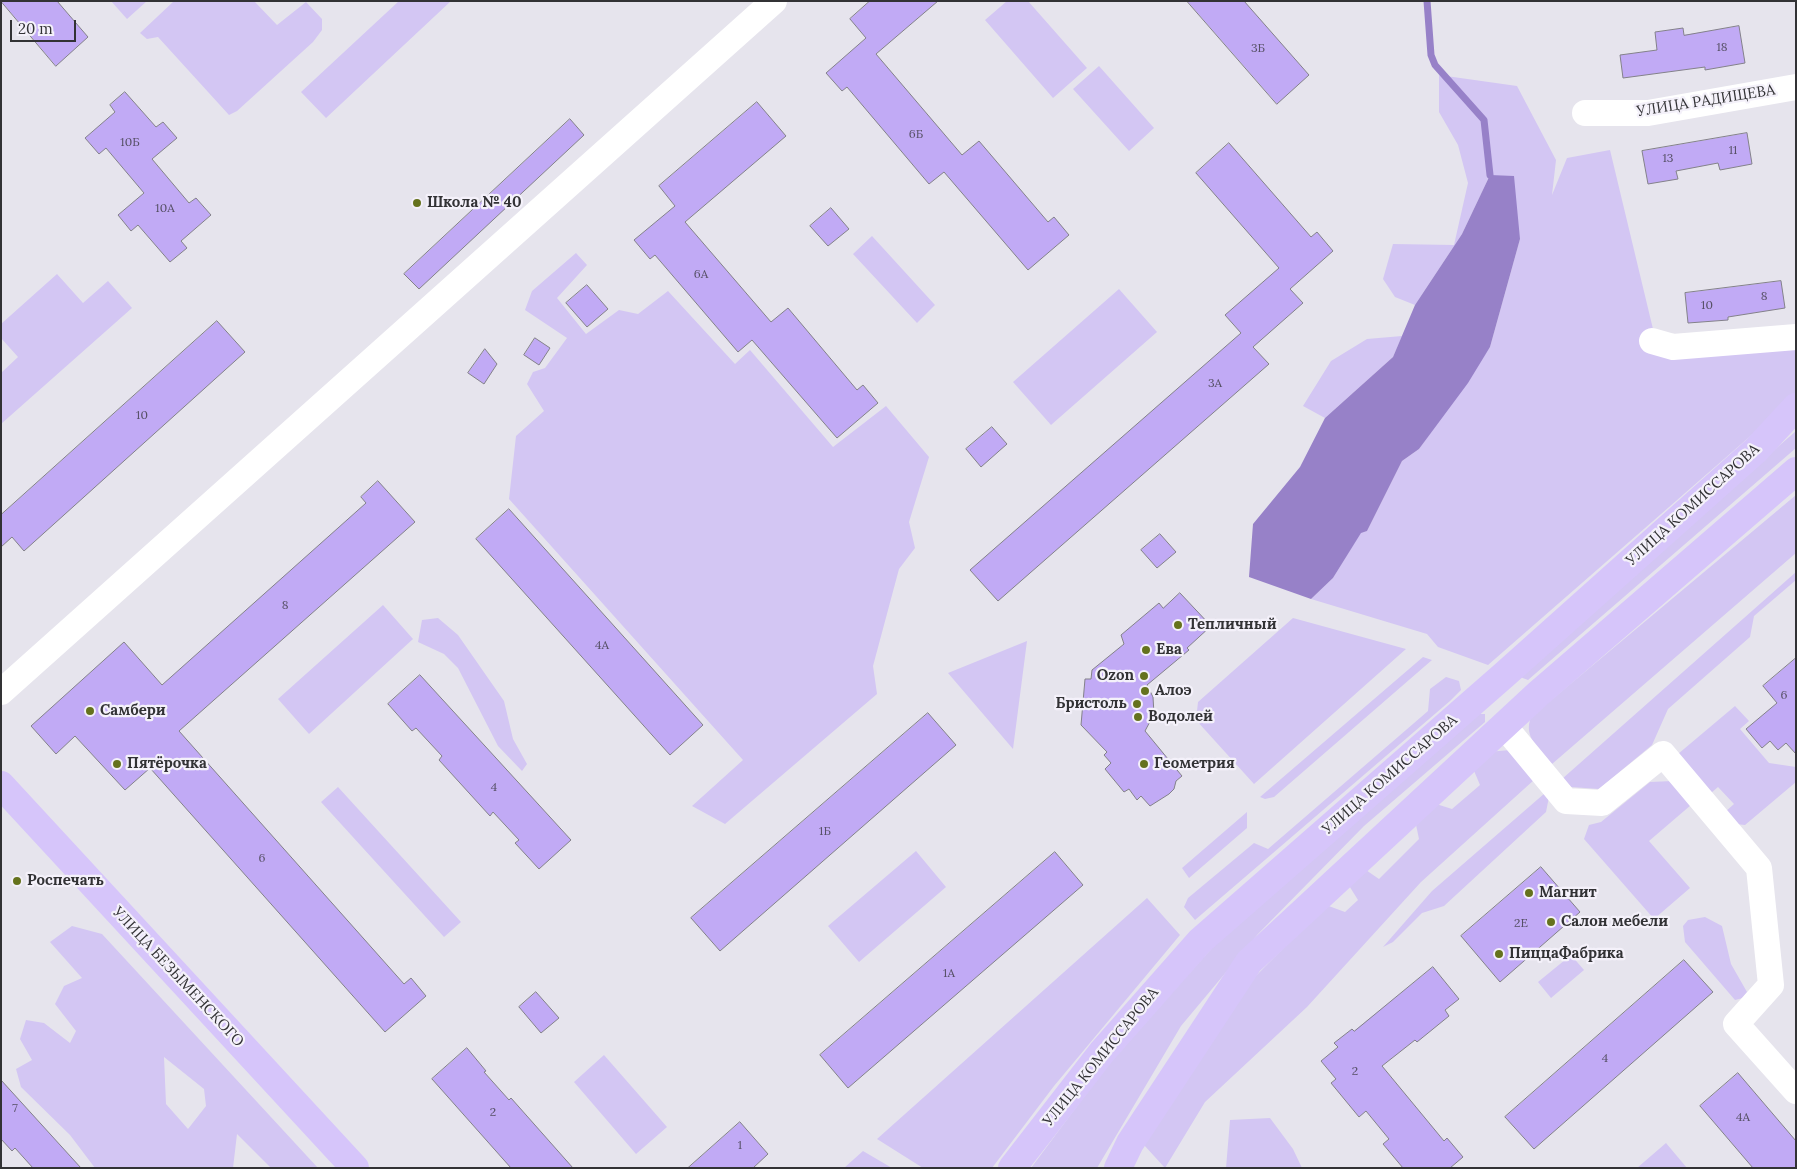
<!DOCTYPE html>
<meta charset="utf-8">
<style>
body{margin:0}
#map{position:relative;width:1797px;height:1169px;overflow:hidden;background:#e6e4ed;font-family:Lora,serif}
canvas{display:block}
.frame{position:absolute;inset:0;border:2px solid #323235;pointer-events:none}
.scale{position:absolute;left:10px;top:20px;width:66px;height:22px;box-sizing:border-box;border:2px solid #323235;border-top:0;padding-left:6px;font-size:15px;line-height:18px;white-space:nowrap;color:#323235;-webkit-text-stroke:4px #f4f1fa;paint-order:stroke}
</style>
<div id="map">
<canvas width="1797" height="1169"></canvas>
<div class="frame"></div>
<div class="scale">20 m</div>
</div>
<script>
const context = document.querySelector('canvas').getContext('2d');
context.lineJoin = 'round';
function paint(path, color) { context.fillStyle = color; context.fill(path, 'evenodd'); }
function stroke(path, color, width, dash) { context.strokeStyle = color; context.lineWidth = width; context.lineCap = dash ? 'butt' : 'round'; context.setLineDash(dash || []); context.stroke(path); }
function label(font, color, halo, rows, align = 'center') {
  context.font = font + ' Lora,serif'; context.lineWidth = 4.5; context.setLineDash([]); context.textBaseline = 'middle'; context.strokeStyle = halo; context.fillStyle = color; for (const [text, x, y, turn = 0] of rows) {
    context.save(); context.translate(x, y); context.rotate((+turn || 0) * Math.PI / 180); context.textAlign = isNaN(turn) ? turn : align; if (halo) context.strokeText(text, 0, 0); context.fillText(text, 0, 0); context.restore();
  }
}
const green = new Path2D(`
 M111 1H147L127 19Z
 M174 1H254L277 25 306 2 322 19V30L313 42 237 111 229 115 158 37 147 39 140 33Z
 M399 1H451L326 118 301 92Z
 M1007 1H1028L1087 68 1053 98 985 20Z
 M1099 66 1154 128 1129 151 1073 89Z
 M1439 75 1517 86 1556 160 1552 195 1567 158 1610 150 1659 354 1796 346V395L1794 398 1488 665 1438 647 1427 634 1311 599 1333 578 1361 532 1367 531 1402 461 1419 449 1490 347 1520 239 1490 175 1462 234 1415 305 1395 297 1383 279 1393 244 1454 245 1468 183 1458 145 1439 112Z
 M872 236 935 305 917 323 853 254Z
 M576 253 587 265 557 298 586 334 619 310 638 314 668 291 735 364 750 350 833 447 886 406 929 457 909 522 915 548 899 569 873 666 877 694 725 824 692 806 743 760 509 499 516 436 544 411 527 384 533 372 545 368 567 338 525 310 532 291Z
 M57 274 83 303 108 281 132 308 1 424V373L18 357 1 338V324Z
 M1119 289 1157 332 1051 425 1013 382Z
 M1402 336 1393 357 1325 418 1303 406 1331 361 1367 339Z
 M1796 431V448L1528 680 1520 677V672Z
 M1796 495V553L1552 764C1539 749 1523 737 1531 717Z
 M1796 572V580L1754 616 1750 637 1668 709 1652 745 1599 789 1571 787 1562 779Z
 M383 605 413 639 309 734 278 699Z
 M438 618 458 635 504 701 513 739 527 764 522 771 498 746 458 668 444 654 418 642 422 620Z
 M1293 618 1406 649 1254 784 1196 720 1198 702Z
 M1027 641 1013 749 948 673Z
 M1423 657 1432 660 1274 797 1265 799 1260 797Z
 M1446 677 1459 681 1461 690 1450 701 1195 920 1184 907 1188 898 1254 843 1268 849 1428 711 1430 689Z
 M1735 706 1749 721 1740 729 1769 763 1796 767V782L1745 825 1735 824 1725 812 1734 804 1718 787 1711 793 1678 754Z
 M1475 714H1485V722L1364 826 1258 934 1181 1026 1097 1168H1031L1112 1059 1213 947Z
 M1510 750 1534 780 1421 882 1307 1007 1205 1102 1165 1168 1144 1145 1242 990 1326 905 1345 912 1358 900 1348 884 1363 868 1379 879 1419 839 1415 820 1433 803 1452 809 1480 785 1472 766 1488 752Z
 M1673 781 1691 805 1649 841 1690 888 1654 919 1584 839 1589 825 1601 822 1650 782Z
 M338 787 461 922 444 937 321 802Z
 M1545 793 1549 797 1546 812 1444 906 1422 913 1393 942 1383 947 1432 891Z
 M1247 812V828L1189 878 1182 868Z
 M916 851 946 887 859 962 828 926Z
 M1147 898 1180 935 1054 1086 992 1168H923L877 1139Z
 M1705 917 1722 926 1731 964 1747 992 1743 998 1735 1000 1685 942 1683 926 1688 920Z
 M72 926 102 934 318 1168H271L237 1134 233 1168H95L70 1135 21 1087 16 1069 32 1060 20 1039 26 1020 44 1023 70 1043 76 1031 55 1004 64 986 82 978 50 942ZM164 1057 204 1089 206 1106 188 1129 166 1104Z
 M1571 955 1584 970 1551 998 1538 982Z
 M604 1055 667 1127 636 1154 574 1082Z
 M1270 1118 1293 1149 1302 1168H1226L1230 1120Z
 M1666 1143 1687 1168H1637Z
 M863 1151 892 1168H844Z`);
const water = new Path2D(`
 M1490 175 1514 176 1520 239 1490 347 1468 383 1419 449 1402 461 1367 531 1361 533 1333 578 1311 599 1249 577 1253 524 1300 467 1325 418 1393 357 1415 305 1462 234Z`);
const stream = new Path2D(`
 M1427 1 1431 55 1435 65 1484 120 1490 175`);
const building = new Path2D(`
 M1 1H57L88 37 56 66Z
 M870 1H938L876 54 962 155 979 141 1048 222 1054 217 1069 235 1028 270 944 172 929 184 847 87 842 91 826 73 866 38 850 19Z
 M1187 1H1244L1309 75 1277 104Z
 M1739 26 1745 63 1705 70V67L1623 78 1620 55 1657 50 1655 32 1683 28 1684 35Z
 M125 92 156 127 163 122 177 138 152 159 189 203 196 198 211 215 181 241 187 248 170 262 138 225 131 231 118 215 144 193 106 148 99 154 85 138 115 112 110 105Z
 M757 102 786 136 685 222 771 322 788 308 857 390 863 385 878 403 837 438 752 340 738 352 655 255 650 259 634 240 675 206 659 186Z
 M570 119 584 135 419 289 404 274Z
 M1747 133 1752 164 1720 170 1718 163 1676 171 1678 179 1648 184 1642 151Z
 M1229 143 1311 237 1317 232 1333 251 1290 289 1303 303 1253 347 1269 364 998 601 970 570 1241 333 1225 315 1279 268 1196 173Z
 M831 208 849 229 828 246 810 226Z
 M1781 281 1785 308 1728 317V320L1688 323 1685 293Z
 M587 285 608 309 587 327 566 303Z
 M217 321 245 352 24 551 12 537 1 547V515Z
 M535 338 550 348 539 365 524 355Z
 M485 349 497 364 484 384 468 373Z
 M992 427 1007 444 981 467 966 449Z
 M378 481 415 522 179 731 404 984 411 978 426 996 385 1032 150 768 125 790 75 736 56 754 31 726 124 642 162 685 366 503 361 497Z
 M509 509 703 725 670 755 476 539Z
 M1160 534 1176 552 1157 568 1141 550Z
 M1180 593 1211 626 1187 648 1189 650 1147 685 1153 697 1154 714 1145 731 1182 776 1176 781 1174 789 1169 794 1150 806 1141 796 1137 800 1129 789 1124 792 1105 769 1111 763 1104 755 1107 752 1081 725 1085 679H1091L1092 670 1124 644 1121 635 1159 603 1163 608Z
 M1796 658V754L1786 743 1778 750 1770 741 1762 748 1746 729 1777 703 1763 686Z
 M420 675 571 840 539 869 515 843 519 840 493 812 490 816 439 760 442 756 416 728 412 731 388 704Z
 M928 713 956 745 720 951 691 918Z
 M1055 852 1083 885 848 1088 820 1055Z
 M1541 867 1580 912 1500 982 1461 936Z
 M1684 960 1713 992 1534 1149 1505 1117Z
 M1433 967 1459 999 1445 1010 1449 1016 1417 1042 1415 1040 1382 1066 1444 1141 1447 1138 1463 1157 1450 1168H1403L1383 1144 1389 1139 1366 1111 1359 1117 1331 1083 1336 1079 1321 1061 1338 1047 1334 1043 1352 1029 1354 1031Z
 M536 992 559 1018 541 1033 519 1007Z
 M467 1048 486 1071 484 1072 509 1100 511 1098 573 1168H511L432 1079Z
 M1738 1073 1796 1141V1168H1753L1700 1106Z
 M1 1080 81 1168H33L15 1148 12 1151 1 1139Z
 M740 1122 768 1154 753 1168H688Z`);
const minor = new Path2D(`
 M1585 113H1648L1796 87
 M1652 341 1673 347 1796 337
 M1 692 774 1
 M1504 726 1566 801 1602 803 1663 754 1759 868 1771 985 1736 1024 1796 1091`);
const major = new Path2D(`
 M1 785 355 1168
 M1012 1168 1102 1052 1200 941 1504 675 1756 450 1796 407
 M1118 1168 1130 1143 1249 962 1539 693 1796 471`);
const markers = [
 [417,203,5,"#65721d"],
 [1178,625,5,"#65721d"],
 [1146,650,5,"#65721d"],
 [1144,676,5,"#65721d"],
 [1145,691,5,"#65721d"],
 [1137,704,5,"#65721d"],
 [90,711,5,"#65721d"],
 [1138,717,5,"#65721d"],
 [117,764,5,"#65721d"],
 [1144,764,5,"#65721d"],
 [17,881,5,"#65721d"],
 [1529,893,5,"#65721d"],
 [1551,922,5,"#65721d"],
 [1499,954,5,"#65721d"]
];
const numberNames = [
 ["18",1722,48],
 ["3Б",1258,49],
 ["6Б",916,135],
 ["10Б",130,143],
 ["11",1733,151],
 ["13",1668,159],
 ["10А",165,209],
 ["6А",701,275],
 ["8",1764,297],
 ["10",1707,306],
 ["3А",1215,384],
 ["10",142,416],
 ["8",285,606],
 ["4А",602,646],
 ["6",1784,696],
 ["4",494,788],
 ["1Б",825,832],
 ["6",262,859],
 ["2Е",1521,924],
 ["1А",949,974],
 ["4",1605,1059],
 ["2",1355,1072],
 ["7",15,1109],
 ["2",493,1113],
 ["4А",1743,1118],
 ["1",740,1146]
];
const streetNames = [
 ["УЛИЦА РАДИЩЕВА",1706,101,-9],
 ["УЛИЦА КОМИССАРОВА",1693,505,-42],
 ["УЛИЦА КОМИССАРОВА",1390,775,-41],
 ["УЛИЦА БЕЗЫМЕНСКОГО",178,977,47],
 ["УЛИЦА КОМИССАРОВА",1101,1057,-51]
];
const poiNames = [
 ["Школа № 40",427,203],
 ["Тепличный",1188,625],
 ["Ева",1156,650],
 ["Ozon",1134,676,"right"],
 ["Алоэ",1155,691],
 ["Бристоль",1127,704,"right"],
 ["Самбери",100,711],
 ["Водолей",1148,717],
 ["Пятёрочка",127,764],
 ["Геометрия",1154,764],
 ["Роспечать",27,881],
 ["Магнит",1539,893],
 ["Салон мебели",1561,922],
 ["ПиццаФабрика",1509,954]
];
paint(green, '#d3c6f3');
paint(water, '#9781c8');
stroke(stream, '#9781c8', 7);
paint(building, '#c1aaf5');
stroke(building, '#838189', 1);
stroke(minor, '#fff', 26);
stroke(major, '#d6c5fa', 28);
for (const [x, y, r, color] of markers) { const dot = new Path2D(); dot.arc(x, y, r, 0, 2 * Math.PI); context.fillStyle = color; context.fill(dot); stroke(dot, '#f4f1fa', 2); }
label('12px', '#565065', null, numberNames);
label('15px', '#323235', '#f4f1fa', streetNames);
label('bold 15px', '#323235', '#f4f1fa', poiNames, 'left');
</script>
